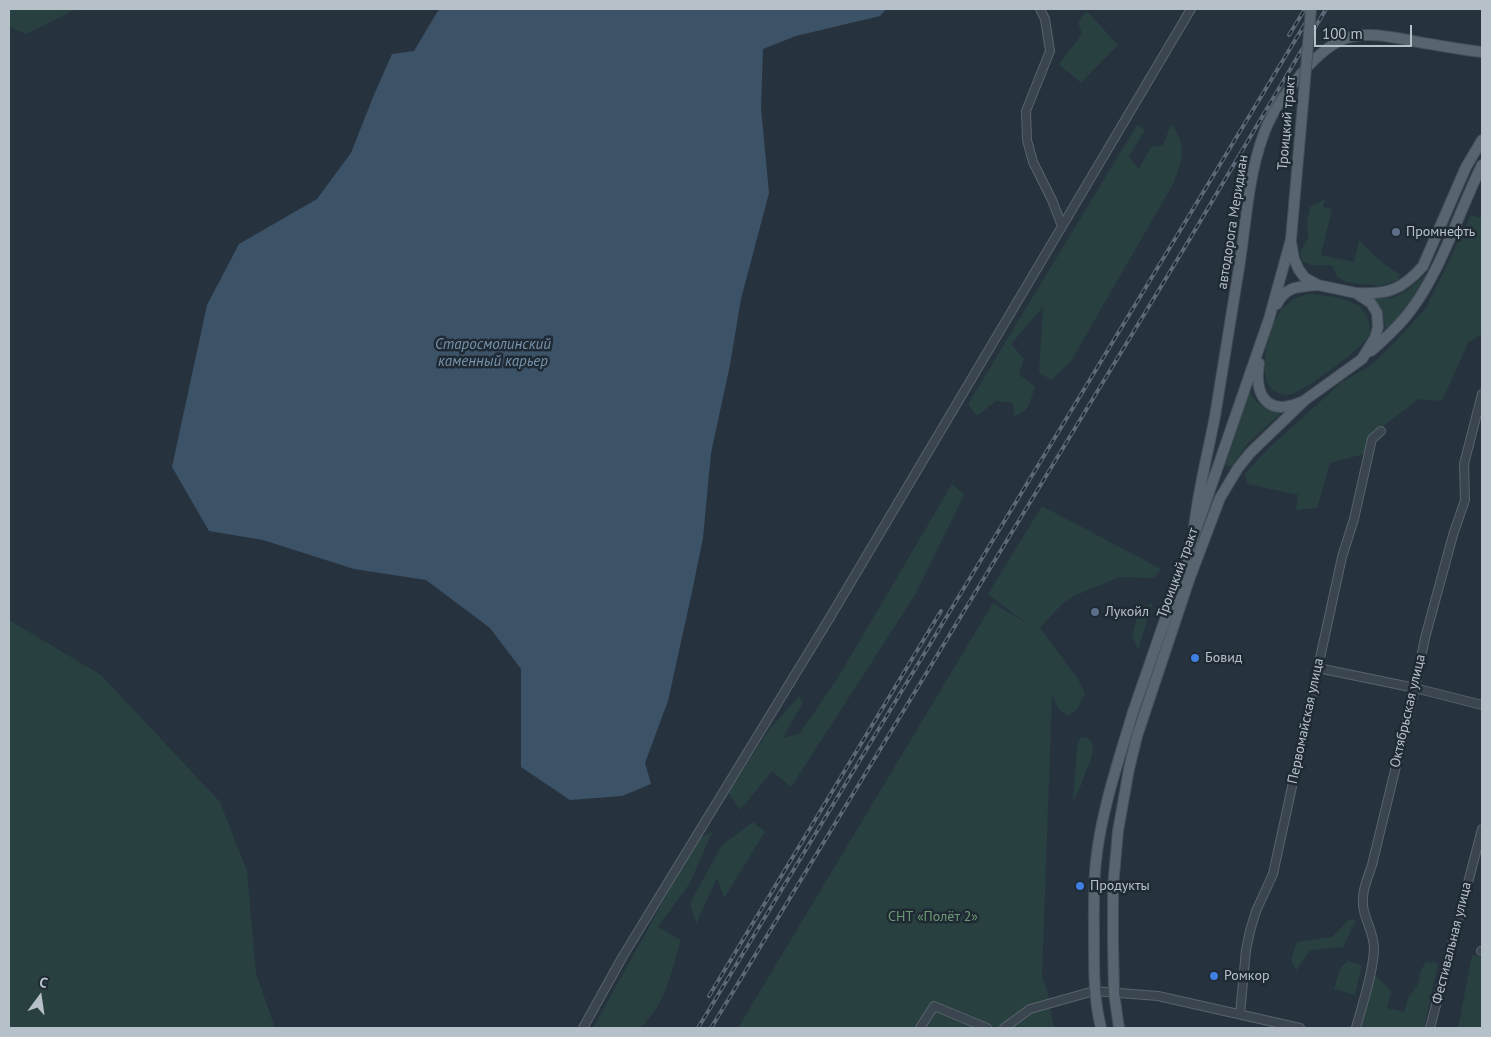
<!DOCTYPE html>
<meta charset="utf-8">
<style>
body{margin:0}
#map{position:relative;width:1491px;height:1037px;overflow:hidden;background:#26333f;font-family:"PT Sans",sans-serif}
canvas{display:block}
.frame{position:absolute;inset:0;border:10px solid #b6c0c9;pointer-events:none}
.north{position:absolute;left:15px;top:972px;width:50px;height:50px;-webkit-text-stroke:4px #1f2a34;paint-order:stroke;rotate:14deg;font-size:14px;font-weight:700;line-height:20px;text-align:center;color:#b6c0c9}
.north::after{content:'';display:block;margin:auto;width:18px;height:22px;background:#b6c0c9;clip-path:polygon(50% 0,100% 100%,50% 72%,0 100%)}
.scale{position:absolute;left:1314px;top:25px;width:98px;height:22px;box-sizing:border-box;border:2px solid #b6c0c9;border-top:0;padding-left:6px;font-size:15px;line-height:18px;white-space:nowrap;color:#b6c0c9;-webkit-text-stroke:4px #1f2a34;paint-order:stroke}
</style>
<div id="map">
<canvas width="1491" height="1037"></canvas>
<div class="frame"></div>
<div class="north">С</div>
<div class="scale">100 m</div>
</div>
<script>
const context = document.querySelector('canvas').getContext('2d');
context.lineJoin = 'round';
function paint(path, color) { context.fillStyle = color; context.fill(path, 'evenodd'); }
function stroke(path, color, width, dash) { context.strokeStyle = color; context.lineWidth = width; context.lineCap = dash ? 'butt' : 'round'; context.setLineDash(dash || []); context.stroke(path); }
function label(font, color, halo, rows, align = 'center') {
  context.font = font + ' "PT Sans",sans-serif'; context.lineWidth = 5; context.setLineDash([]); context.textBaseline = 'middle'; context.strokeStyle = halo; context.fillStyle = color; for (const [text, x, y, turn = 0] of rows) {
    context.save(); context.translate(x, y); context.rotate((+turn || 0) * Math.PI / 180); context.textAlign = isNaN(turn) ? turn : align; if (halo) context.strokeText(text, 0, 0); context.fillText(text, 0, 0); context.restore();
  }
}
const green = new Path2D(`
 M9 9H74L70 12 26 34 9 27Z
 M1087 11 1118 45 1081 83 1059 64 1082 34 1078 22Z
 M1171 124C1188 148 1183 159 1173 184L1071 361 1051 380 1039 372 1043 307 1011 344 1024 359 1019 374 1035 387C1030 401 1030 412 1014 416L1013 403 996 401 977 416 968 404 1137 125 1145 130 1129 157 1139 169 1151 147 1163 146Z
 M1325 199 1323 207 1332 209 1321 255 1354 262 1359 240 1379 260 1400 275 1398 280 1379 286 1346 282 1337 277 1332 265H1311L1302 261 1300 252 1308 238 1307 221 1310 207Z
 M1471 215 1482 218V333L1468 343 1442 401 1419 399 1369 437 1364 454 1330 463 1317 508 1296 510 1298 495 1247 484 1245 473 1271 446 1342 382 1373 364 1397 340 1426 308Z
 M1427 273 1403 314 1384 331C1388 319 1379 308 1373 298 1398 302 1410 289 1427 273Z
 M1308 294C1328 295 1366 298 1369 323 1370 329 1371 332 1368 337 1361 349 1301 394 1288 395 1285 396 1280 394 1277 392 1253 382 1269 325 1282 309 1290 301 1297 297 1308 294Z
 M1249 390C1255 404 1266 410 1281 413L1248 443 1231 467 1225 465Z
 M952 484 964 495 915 595 791 787 772 771 740 810 728 792 769 730 799 696 803 702 783 738 800 733 839 676Z
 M1042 506 1161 569 1154 578 1120 577 1076 595 1063 603 1040 628 1078 679 1085 693C1080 703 1078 712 1067 716L1058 708 1052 695 1042 976 1048 995 1054 1028H738L993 603 1026 623 988 594Z
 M1153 602 1138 650 1132 635 1139 611Z
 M9 620 101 675 220 802 247 871 256 973 275 1028H9Z
 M1086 737C1100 746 1089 762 1085 774 1081 785 1080 790 1073 800L1077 746 1080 738Z
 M753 822 765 832 724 898 717 878 696 924 690 903 722 845Z
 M712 832 690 883 658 927 681 940C671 973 666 1004 640 1028H593L698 838Z
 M1349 919 1356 920 1343 947 1310 950 1296 971 1291 960 1297 942 1332 937Z
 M1472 955 1482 957V1028H1458Z
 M1348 961 1362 965 1355 995 1334 989 1340 968Z
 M1426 962 1438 963 1424 1028H1361L1375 975 1391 991 1387 1008 1404 1012 1409 996 1418 985 1421 970Z`);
const water = new Path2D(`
 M439 9H886L880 16 796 36 763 49 761 108 769 193 741 299 730 365 711 453 703 538 692 592 668 701 645 763 651 784 622 796 570 800 521 767V669L490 628 426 580 354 569 263 540 209 531 172 467 207 305 239 244 317 199 351 153 373 97 392 54 414 51Z`);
const minor = new Path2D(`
 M1040 9 1045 19 1050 51 1026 111 1027 140 1033 162 1052 200 1062 226
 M1318 668 1415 688 1482 705
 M1481 951H1482
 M1240 1014 1246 950 1250 931 1256 911 1273 874 1342 557 1354 519 1372 439 1381 431
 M583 1028 623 956 829 619 1191 9
 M920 1028 934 1006 987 1028
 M1004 1028 1030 1009 1094 991 1158 996 1300 1028
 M1356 1028C1362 1006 1374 970 1374 948 1374 935 1367 924 1364 911 1360 895 1367 880 1372 865L1415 688 1425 638 1453 535 1465 500 1464 464 1482 394
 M1430 1028 1482 829`);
const major = new Path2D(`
 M1357 293C1388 295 1403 289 1423 266L1466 167 1482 140
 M1277 304C1286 286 1298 287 1317 285
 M1371 351C1386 338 1400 325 1411 310 1442 269 1459 211 1482 165
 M1259 363C1254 395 1267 417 1301 402
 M1194 528C1198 490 1208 453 1215 416 1223 369 1230 321 1238 274 1246 228 1247 180 1263 136 1273 106 1313 51 1344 39 1370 29 1403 40 1430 44 1447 47 1465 50 1482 52
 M1101 1028C1094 1000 1094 973 1094 945 1094 917 1093 888 1096 861 1101 812 1119 759 1133 712L1269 319 1291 239 1303 103
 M1119 1028 1114 993 1113 943V887L1118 831 1129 769 1137 736 1189 580 1220 498 1238 468 1250 453 1305 400 1362 359 1375 338 1378 327 1377 313 1371 303 1356 293 1318 285 1305 278 1299 270 1294 259 1291 242`);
const rail = new Path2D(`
 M1289 35 1305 9
 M709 996 941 611
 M698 1028 1314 9
 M711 1028 1185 247 1326 9`);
const majorBridge = new Path2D(`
 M1303 103 1311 9`);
const markers = [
 [1396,232,5,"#5c6f8a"],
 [1095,612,5,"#5c6f8a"],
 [1195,658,5,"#3f7fe0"],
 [1080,886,5,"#3f7fe0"],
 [1214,976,5,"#3f7fe0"]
];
const streetNames = [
 ["Троицкий тракт",1287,123,-85],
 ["автодорога Меридиан",1233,222,-81],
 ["Троицкий тракт",1178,573,-70],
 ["Октябрьская улица",1408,711,-77],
 ["Первомайская улица",1306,721,-78],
 ["Фестивальная улица",1452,943,-76]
];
const poiNames = [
 ["Промнефть",1406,232],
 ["Лукойл",1105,612],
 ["Бовид",1205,658],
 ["Продукты",1090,886],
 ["Ромкор",1224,976]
];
const parkNames = [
 ["СНТ «Полёт 2»",933,917]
];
const waterNames = [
 ["Старосмолинский",493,345],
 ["каменный карьер",493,362]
];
paint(green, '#284040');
paint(water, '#3c5267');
stroke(minor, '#58636c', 10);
stroke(major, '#434e58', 12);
stroke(minor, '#3a454f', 8);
stroke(major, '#58646f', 10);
stroke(rail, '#5c6976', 4);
stroke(rail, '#1f2a34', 2, [5.5]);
stroke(majorBridge, '#434e58', 12, []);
stroke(majorBridge, '#58646f', 10);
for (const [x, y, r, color] of markers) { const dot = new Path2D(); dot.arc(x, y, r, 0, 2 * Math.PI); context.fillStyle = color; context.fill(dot); stroke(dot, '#1f2a34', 2); }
label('14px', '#b6c0c9', '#1f2a34', streetNames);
label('14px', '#b6c0c9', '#1f2a34', poiNames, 'left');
label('14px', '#6e9a73', '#1f2a34', parkNames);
label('italic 15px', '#7793ab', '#1f2a34', waterNames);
</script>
